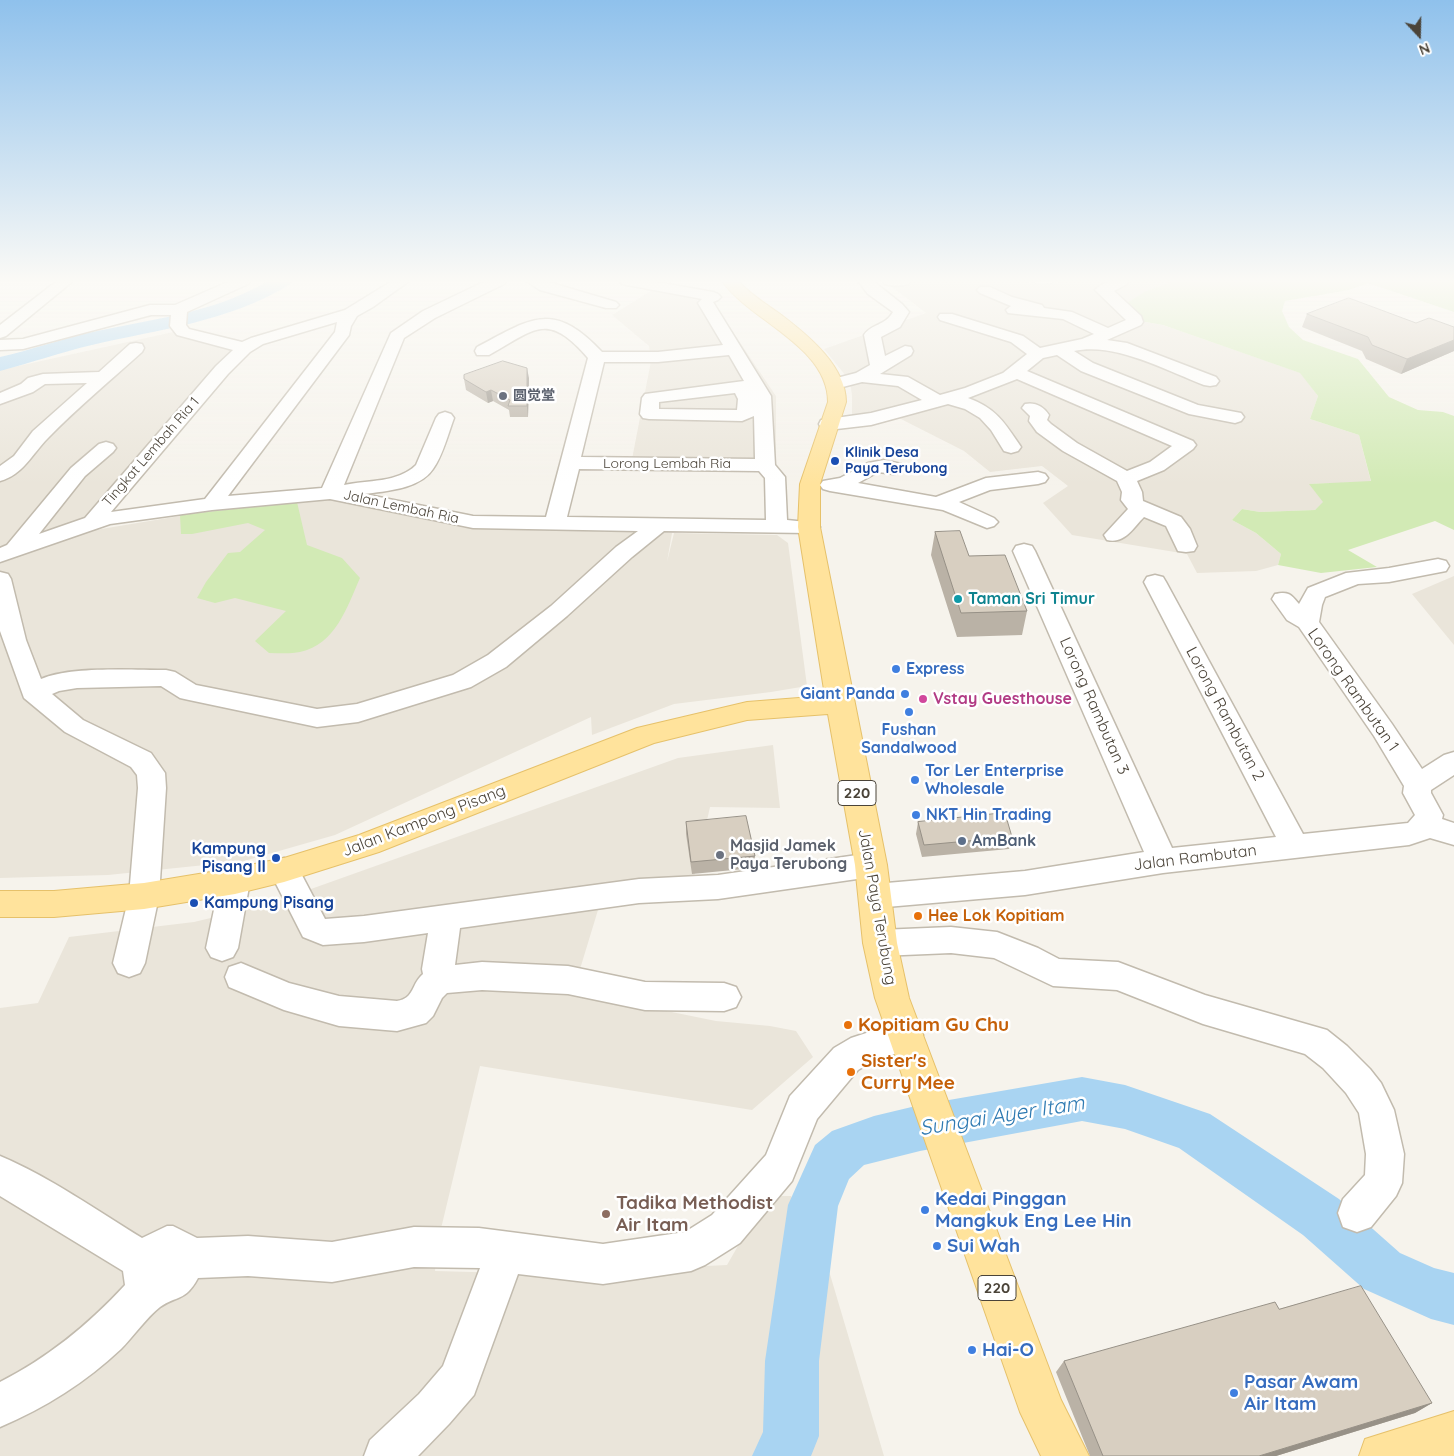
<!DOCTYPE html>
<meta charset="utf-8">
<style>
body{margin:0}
#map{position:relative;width:1454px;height:1456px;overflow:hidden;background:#f6f3ec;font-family:Quicksand,sans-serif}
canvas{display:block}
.north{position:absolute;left:1394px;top:10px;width:50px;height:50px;-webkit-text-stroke:4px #fff;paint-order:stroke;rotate:159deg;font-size:14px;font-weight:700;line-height:20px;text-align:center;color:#4b4439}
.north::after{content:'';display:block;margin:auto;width:18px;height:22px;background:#4b4439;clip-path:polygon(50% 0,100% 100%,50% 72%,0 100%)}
</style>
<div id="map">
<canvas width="1454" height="1456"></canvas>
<div class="north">N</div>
</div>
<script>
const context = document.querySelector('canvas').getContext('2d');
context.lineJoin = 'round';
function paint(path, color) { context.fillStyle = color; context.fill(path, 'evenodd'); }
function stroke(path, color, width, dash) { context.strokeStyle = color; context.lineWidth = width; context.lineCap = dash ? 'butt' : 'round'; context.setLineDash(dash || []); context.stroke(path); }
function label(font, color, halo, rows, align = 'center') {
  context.font = font + ' Quicksand,"Noto Sans SC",sans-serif'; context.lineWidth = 5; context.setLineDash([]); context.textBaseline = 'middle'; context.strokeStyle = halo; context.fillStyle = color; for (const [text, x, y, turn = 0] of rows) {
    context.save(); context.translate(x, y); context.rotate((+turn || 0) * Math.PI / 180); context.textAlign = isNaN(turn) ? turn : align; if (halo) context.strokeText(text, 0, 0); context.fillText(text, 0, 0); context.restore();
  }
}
const residential = new Path2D(`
 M884 281H1017L1043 284 1070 281H1174L1146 291 1140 321 1163 325 1301 373 1318 396 1310 419 1359 435 1371 482 1310 484 1324 502 1315 510 1260 512 1242 509 1232 520 1256 533 1281 554 1278 565 1256 571 1197 573 1187 554 1072 535 1043 503 1068 486 1042 466 990 472 964 451 899 418 852 428V396L850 381 824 349 926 313Z
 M654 289 715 305 776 396V460L632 459 651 361 649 346 612 315Z
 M173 332 195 341 233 351 77 533 210 511 325 499 351 502 378 510 465 528 672 533 667 562 674 533 777 535 788 543 807 686 771 692 674 704 592 735 591 717 335 835 244 861 108 875 0 878V370Z
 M1454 576V645L1412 594Z
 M773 745 780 808 710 807 693 882 598 910 573 992 716 1021 770 1026 796 1031 813 1057 752 1110 480 1066 439 1237 435 1271 545 1274 727 1265 746 1232 778 1196H791L829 1271 884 1456H0V1008L38 1003 69 937 194 922 269 904 678 758Z`);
const green = new Path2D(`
 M1174 281 1454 282V312L1368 283 1349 290 1285 301 1282 311 1289 327 1303 340 1358 359 1389 397 1418 410 1443 412 1454 416V530L1435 521 1348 550 1377 567 1321 573 1278 565 1281 554 1256 533 1232 520 1242 509 1260 512 1315 510 1323 502 1309 484 1371 481 1359 435 1310 419 1318 396 1300 373 1163 325 1140 321 1122 306 1146 291Z
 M297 502 307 545 342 558 360 578C347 607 336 644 300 652 291 654 279 653 269 653L255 641 286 611 235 598 215 603 197 598 206 582 228 553 240 552 265 530 248 523 192 534H181L180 515Z`);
const river = new Path2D(`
 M268 281H292L289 285C228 322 160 329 92 345 61 352 31 363 0 371V357C31 350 61 339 92 332 153 319 214 313 268 281Z
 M1082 1077 1125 1085 1210 1114 1339 1199 1400 1253 1434 1268 1454 1273V1325L1431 1319 1364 1289 1303 1235 1179 1148 1125 1129 1082 1121 920 1151 864 1165 849 1179 838 1206 819 1361V1436L811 1456H752L763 1432 765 1361 788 1205 815 1145 832 1131 874 1116 920 1105Z`);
const minor = new Path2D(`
 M57 281H73L6 336 0 338V325Z
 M230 281H250L248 284 187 312 186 325 189 329 242 342 251 338 345 310 392 281H409L373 307 357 316 351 326 349 335 228 496 322 488 391 333 423 311 471 288 486 281H506L504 284 435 318 404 338 344 485C367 480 398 483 416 465L436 418 439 414 445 412 451 414 454 418C448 434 443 455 433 469 420 489 386 491 364 494L473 516 546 517 588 358C547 311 536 329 489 355H477L475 351 477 347C532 318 553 300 602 352H658L723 345 698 303 702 299 627 285 622 284 620 281H651L713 292 718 294 721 297 718 300 713 302 771 396 775 465 785 477 787 520 816 523 820 527 816 531 809 533 664 531 632 557 567 616 506 667 471 687 358 722 317 727 189 700 180 698 161 686 77 688 59 691 52 694 83 720 151 753 165 773 166 788 159 896 145 963 140 973 129 977 118 973 113 963 129 896 138 788 137 775 131 767 65 732 24 698 0 631V572L8 574 11 579 26 640 41 679C71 666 132 670 166 670L175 672 196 685 317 709 357 704 453 675 488 655 551 606 616 547 638 531 473 528 330 499 212 510 110 524 0 562V548L7 545 71 468 99 444 106 442 113 444 116 448 113 452 85 476 39 534 85 518 216 366 233 350 177 335 170 326 171 315H151L23 349 0 350V340L23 339 150 305H175ZM337 322 335 332 205 499 111 512 228 374 250 352 263 344ZM729 355 744 381 645 394 642 398 640 414 643 418 649 419 742 421 754 416 755 459 581 457 604 362H658ZM735 393 738 399 737 410 659 409V402ZM579 469 759 471 765 478 766 520 567 517Z
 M526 281H545L616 302 619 305 616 308H606L540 290Z
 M858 281H873L902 304 909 312 900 327 881 337 885 356 905 346 911 347 913 351 911 355 880 374 908 377 940 395 965 388 1003 373 1027 354 1011 342 940 320 938 317 940 314H952L1023 336 1040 348 1082 339 1094 334 1063 319 1008 313 1006 310 1011 306 980 293 977 290 980 287H990L1012 297 1042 305 1044 308 1072 312 1108 328 1126 320 1095 290C1104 280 1117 281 1129 281L1127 284 1114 291 1141 316 1143 322 1141 325 1107 340 1127 343 1216 377 1219 381 1216 385 1210 386 1204 385C1165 370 1115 342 1074 351L1093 363 1198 405 1241 413 1244 417 1241 421 1235 423 1189 414 1081 371 1057 355 1043 358 1027 371 1193 441 1196 445 1193 449 1164 470 1137 481 1142 492 1143 501 1181 517 1190 529 1197 546 1194 551 1186 552 1178 551 1166 526 1144 517C1133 528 1125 544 1107 540L1104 535 1128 509 1121 500 1122 492 1117 481 1063 451 1037 432 1029 421 1030 416 1022 408 1025 404C1035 402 1043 406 1049 415L1047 420 1051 424 1077 443 1127 471 1150 462 1172 446 1017 379 968 398C996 408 1005 423 1021 447L1018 451 1011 453 1004 451 991 430 980 418 965 409 948 404 871 425 828 430 821 428 819 424 821 420 871 413 922 400 898 386 862 382 835 389 829 388 826 384 829 380 856 373 870 365 864 335C871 324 885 326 893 312L868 294Z
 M883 281H910L908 284C901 286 892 286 885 284Z
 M136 343 142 344 144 348 142 352C111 380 77 408 48 438 32 454 23 475 0 481V466L14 456 33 431 87 383 45 384 33 392 0 404V393L21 384 28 378 43 374 99 372 130 344Z
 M884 460 901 464 904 468 901 472 894 474 878 472 858 483 936 497 986 478 1038 472 1045 474 1048 478 1045 482 1038 484 990 490 959 502 994 518 998 522 994 526 987 528 943 510 830 491 823 489 820 485 823 481 840 478 868 463Z
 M1024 544 1032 546 1035 551 1172 848 1276 837 1144 582 1147 577 1155 575 1163 577 1166 582 1303 834 1408 823 1415 815 1403 793 1404 786 1374 736 1299 627 1287 620 1272 599 1275 594C1288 591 1291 594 1299 604L1308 588 1346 573 1389 568 1438 559 1446 561 1449 566 1446 571 1389 582 1358 584 1325 597 1322 605 1319 622 1392 724 1422 769 1444 755 1454 752V775L1431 790V793L1443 815 1442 819 1454 823V845L1430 838 1409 845 1163 873 1025 895 875 908 864 905 860 896 864 887 875 884 1025 871 1144 852 1013 551 1016 546Z
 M871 853 882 857 886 865 882 873 871 877 718 899 639 903 460 928 455 965 482 962 568 966 645 982 724 983 736 987 741 997 736 1007 724 1011 645 1010 568 994 482 990 447 993 442 998 433 1016 426 1023 397 1031 339 1026 284 1010 229 987 225 977 229 967 241 963 289 983 339 996 397 1001C415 998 411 984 423 974L422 969 428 933 364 942 323 945 303 937 269 870 273 862 284 858 295 862 325 919 364 916 639 879 718 875Z
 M235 869 246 873 250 881 238 948 233 957 222 961 211 957 206 948 220 881 224 873Z
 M951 927 997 932 1038 948 1059 959 1118 962 1205 995 1327 1030 1347 1046 1370 1069 1381 1083 1394 1110 1404 1154 1402 1183 1396 1196 1371 1227 1357 1232 1343 1227 1338 1213 1343 1199 1365 1175 1366 1154 1359 1113 1346 1093 1323 1068 1305 1054 1203 1024 1117 990 1053 986 994 958 951 953 880 956 869 952 864 943 869 934 880 930Z
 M906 1020 918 1024 923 1035 918 1046 873 1061 858 1070 817 1119 792 1181 740 1243 705 1265 691 1271 603 1284 518 1274 474 1395 449 1424 418 1456H364L370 1440 419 1394 443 1366 480 1268 414 1267 332 1282 248 1276 198 1278C185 1302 177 1295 160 1307 147 1317 133 1337 121 1349 86 1382 45 1408 0 1427V1382C49 1357 88 1325 125 1285L123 1271 0 1196V1156C50 1177 96 1210 142 1238L167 1226H173L197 1238 248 1236 332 1242 414 1227 479 1228 603 1244 685 1232 712 1215 766 1155 790 1096 834 1048 851 1038Z`);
const major = new Path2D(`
 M722 281H738C752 296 768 305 784 317 810 337 846 367 846 402L820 484V527L887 865 897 943 909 998 1061 1400 1089 1456H1041L1020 1412 875 998 863 943 855 865 828 714 747 720 654 743 379 852 284 882 235 894 144 909 54 917H0V891H54L144 883 235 868 284 858 359 835 637 728 747 702 825 696 798 527 800 484 828 402C828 346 750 321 722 281Z
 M1454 1411V1456H1359L1365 1439Z`);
const wall = new Path2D(`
 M1307 314 1454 327V351L1401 374 1366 359 1362 351 1302 327Z
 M529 378 528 417H510L509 410 493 401 488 403 466 390 464 379Z
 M935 532 969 556 1027 611 1022 635 957 637 931 555Z
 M686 822 755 856 754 868 692 874 686 834Z
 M918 822 1012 837 1009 849 922 857 916 834Z
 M1279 1309 1432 1403 1415 1413 1276 1456H1090L1056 1372 1064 1361Z`);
const shadedWall = new Path2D(`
 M1454 340V351L1401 374 1407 359Z
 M527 368 529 378 528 417 527 406Z
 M491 390 493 401 488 403 486 392Z
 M1432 1403 1415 1413 1276 1456H1259Z`);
const building = new Path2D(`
 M1349 298 1416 323 1429 318 1454 327V340L1407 359 1372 345 1368 337 1307 314Z
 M503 361 527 368V406H508L510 400 491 390 486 392 464 379V375Z
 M960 531 969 556 1005 555 1027 611 961 613 935 532Z
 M1005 813 1012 837 924 845 918 822Z
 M746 816 755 856 691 862 686 822Z
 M1361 1286 1432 1403 1259 1456H1103L1064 1361 1275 1302 1279 1309Z`);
const markers = [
 [503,396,5,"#6b7280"],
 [835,461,5,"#1a4fb4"],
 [958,599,5,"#0f9aa8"],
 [896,669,5,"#3f7fe0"],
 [905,694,5,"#3f7fe0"],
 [923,699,5,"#d1479c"],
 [909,712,5,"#3f7fe0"],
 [915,780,5,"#3f7fe0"],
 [916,815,5,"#3f7fe0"],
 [962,841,5,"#5c6f8a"],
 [720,855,5,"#6b7280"],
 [276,858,5,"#1a4fb4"],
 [194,903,5,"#1a4fb4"],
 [918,916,5,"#e8710a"],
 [848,1025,5,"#e8710a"],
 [851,1072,5,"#e8710a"],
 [925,1210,5,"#3f7fe0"],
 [606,1214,5,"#8d6e63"],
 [937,1246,5,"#3f7fe0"],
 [972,1350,5,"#3f7fe0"],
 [1234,1393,5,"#3f7fe0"]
];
const farWorshipnames = [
 ["圆觉堂",513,396]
];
const farStreetnames = [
 ["Tingkat Lembah Ria 1",151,452,-49],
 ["Lorong Lembah Ria",667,464],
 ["Jalan Lembah Ria",401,507,12]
];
const farTransitnames = [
 ["Klinik Desa",845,453],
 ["Paya Terubong",845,469]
];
const shields = [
 [857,793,38],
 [997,1288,38]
];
const shieldNames = [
 ["220",857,793],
 ["220",997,1288]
];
const cultureNames = [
 ["Taman Sri Timur",968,599]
];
const shopNames = [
 ["Express",906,669],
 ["Giant Panda",895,694,"right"],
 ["Fushan",909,730,"center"],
 ["Sandalwood",909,748,"center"],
 ["Tor Ler Enterprise",925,771],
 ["Wholesale",925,789],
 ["NKT Hin Trading",926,815]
];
const streetNames = [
 ["Lorong Rambutan 1",1353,690,55],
 ["Lorong Rambutan 3",1094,706,66],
 ["Lorong Rambutan 2",1225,714,62],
 ["Jalan Kampong Pisang",424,821,-21],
 ["Jalan Rambutan",1195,858,-7],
 ["Jalan Paya Terubung",877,907,80]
];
const hotelNames = [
 ["Vstay Guesthouse",933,699]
];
const serviceNames = [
 ["AmBank",972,841]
];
const worshipNames = [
 ["Masjid Jamek",730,846],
 ["Paya Terubong",730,864]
];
const transitNames = [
 ["Kampung",266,849],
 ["Pisang II",266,867],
 ["Kampung Pisang",204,903,"left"]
];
const foodNames = [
 ["Hee Lok Kopitiam",928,916]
];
const nearFoodnames = [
 ["Kopitiam Gu Chu",858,1025],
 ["Sister's",861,1061],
 ["Curry Mee",861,1083]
];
const nearShopnames = [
 ["Kedai Pinggan",935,1199],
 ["Mangkuk Eng Lee Hin",935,1221],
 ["Sui Wah",947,1246],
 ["Hai-O",982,1350],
 ["Pasar Awam",1244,1382],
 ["Air Itam",1244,1404]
];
const nearEducationnames = [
 ["Tadika Methodist",616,1203],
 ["Air Itam",616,1225]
];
const nearWaternames = [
 ["Sungai Ayer Itam",1002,1116,-9]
];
paint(residential, '#eae5da');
paint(green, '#d2eab5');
paint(river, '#a9d4f2');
stroke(minor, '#c2bbae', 3);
stroke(major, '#e6c16a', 2);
paint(minor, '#fff');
paint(major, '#ffe39c');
paint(wall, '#bab2a6');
paint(shadedWall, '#979187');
paint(building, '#d8cfc1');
stroke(building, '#979187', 1);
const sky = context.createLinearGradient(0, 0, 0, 485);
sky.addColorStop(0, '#8fc1ec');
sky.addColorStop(0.58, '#fbfaf6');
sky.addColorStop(1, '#fbfaf600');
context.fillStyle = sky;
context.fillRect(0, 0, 1454, 485);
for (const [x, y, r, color] of markers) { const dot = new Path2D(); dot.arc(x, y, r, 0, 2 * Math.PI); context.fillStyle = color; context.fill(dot); stroke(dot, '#fff', 2); }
label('bold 14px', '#5b616d', '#fff', farWorshipnames, 'left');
label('14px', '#4b4439', '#fff', farStreetnames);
label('bold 14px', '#164399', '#fff', farTransitnames, 'left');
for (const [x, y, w] of shields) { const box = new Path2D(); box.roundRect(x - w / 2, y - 12.5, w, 25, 4); context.fillStyle = '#fff'; context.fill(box); stroke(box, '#4b4439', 1); }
label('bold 15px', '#4b4439', null, shieldNames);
label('bold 16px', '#0d838f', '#fff', cultureNames, 'left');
label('bold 16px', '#366cbe', '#fff', shopNames, 'left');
label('16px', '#4b4439', '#fff', streetNames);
label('bold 16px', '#b23c85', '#fff', hotelNames, 'left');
label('bold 16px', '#4e5e75', '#fff', serviceNames, 'left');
label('bold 16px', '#5b616d', '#fff', worshipNames, 'left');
label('bold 16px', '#164399', '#fff', transitNames, 'right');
label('bold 16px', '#c56008', '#fff', foodNames, 'left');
label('bold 19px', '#c56008', '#fff', nearFoodnames, 'left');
label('bold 19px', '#366cbe', '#fff', nearShopnames, 'left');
label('bold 19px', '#785e54', '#fff', nearEducationnames, 'left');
label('italic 21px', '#2e7ab2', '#fff', nearWaternames);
</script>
